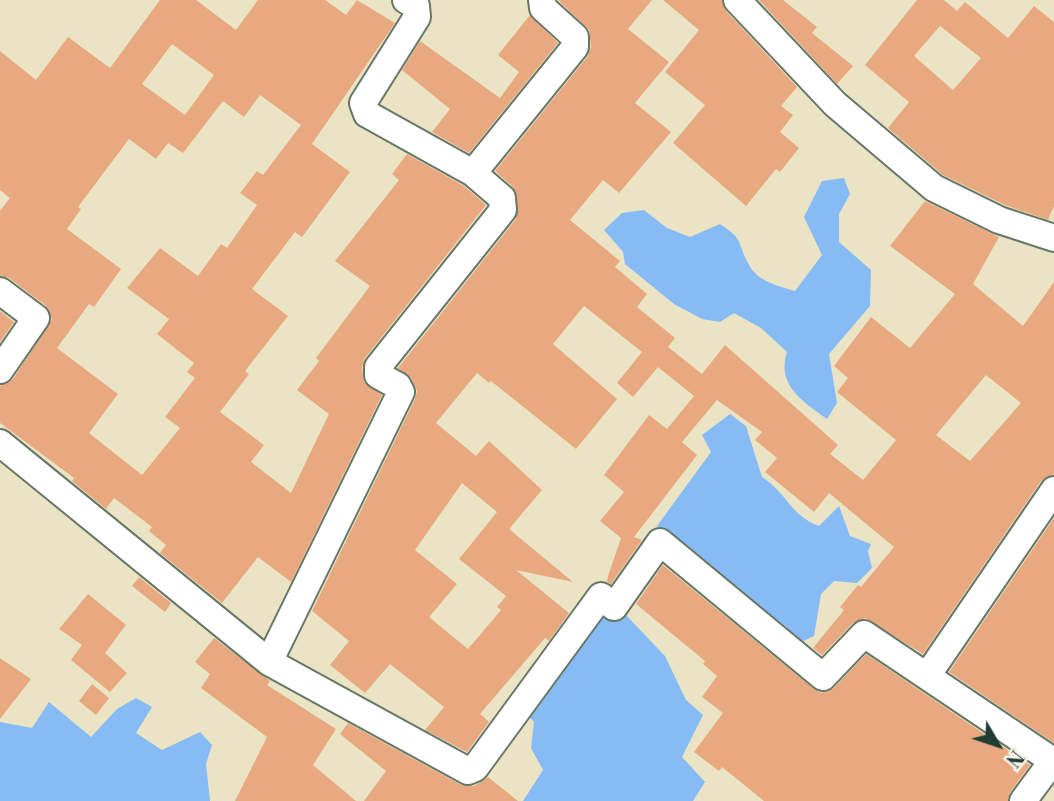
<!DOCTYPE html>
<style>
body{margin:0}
#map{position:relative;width:1054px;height:801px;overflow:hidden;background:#eae4c5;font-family:"Libre Bodoni",serif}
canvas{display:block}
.north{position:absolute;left:963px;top:710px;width:70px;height:70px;-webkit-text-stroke:5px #f7f3e8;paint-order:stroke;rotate:129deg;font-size:19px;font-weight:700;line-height:28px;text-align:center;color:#1f3d34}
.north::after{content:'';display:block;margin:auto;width:24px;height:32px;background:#1f3d34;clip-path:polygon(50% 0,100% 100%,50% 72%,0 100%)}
</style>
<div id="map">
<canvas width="1054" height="801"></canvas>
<div class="north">N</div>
</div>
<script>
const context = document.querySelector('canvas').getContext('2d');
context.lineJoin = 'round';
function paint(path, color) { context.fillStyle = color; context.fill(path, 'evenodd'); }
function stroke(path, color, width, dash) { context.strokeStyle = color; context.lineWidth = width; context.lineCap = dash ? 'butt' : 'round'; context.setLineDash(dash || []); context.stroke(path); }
const water = new Path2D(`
 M844 178 850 194 839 214V242L871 270 870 306 829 354 837 403 827 419C803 402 776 385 787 352L761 328 734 313 720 322 702 319 674 304 625 264 623 252 604 230 622 213 644 210 667 228 690 237 720 224C745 241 736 240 748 263 756 281 778 286 795 291L822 255 804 217 822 181Z
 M730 414 746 426 762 477C788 494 790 515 819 526L839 506 850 536 871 544 868 551 872 568 857 583 834 581 821 594 814 636 795 645 787 627 735 593 657 526 711 452 702 435Z
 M603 610 623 612 665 656 686 700 703 715 682 757 705 782 693 801H523L543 770 531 748 534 722 526 713Z
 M136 698 152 707 136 733 162 750 200 732 212 745 206 764 210 801H0V722L32 728 49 702 91 737 117 709Z`);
const building = new Path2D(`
 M160 0H196L236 30 258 0H325L346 15 357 0 395 23 312 144 350 172 302 237 295 232 252 289 288 316 245 371 249 374 220 412 264 445 251 462 291 493 329 414 297 390 319 361 316 358 370 286 335 261 399 180 392 174 407 154 464 186 486 205 365 358 362 367 364 382 382 395 291 582 258 557 222 603 160 553 166 545 149 531 152 527 114 498 106 509 72 481 74 478 0 423V386L13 379 52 319 45 305 9 278 0 276V211L10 198 0 190V51L36 80 68 37 110 68ZM172 44 214 75 185 115 142 84ZM260 95 301 125 263 175 257 171 240 193 257 205 227 248 221 244 198 276 160 248 127 288 169 319 157 334 194 363 187 372 195 378 165 417 180 428 142 475 89 433 118 394 57 348 89 304 94 307 121 269 67 229 81 209 78 207 129 139 156 159 168 143 183 153 223 101 244 117Z
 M558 0H652L628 29 669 62 635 103 671 132 619 193 603 180 570 220 620 261 615 267 647 294 637 307 675 338 668 347 702 374 725 345 838 445 830 454 863 480 896 440 837 392 848 378 834 366 871 317 910 348 955 294 890 246 925 201 999 237 973 284 1023 326 1054 282V474L1041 481 923 654 865 618 853 623 822 655 813 648 844 610 840 607 858 585 861 587 894 547 829 493 814 512 765 472 777 458 755 440 762 432 717 400 682 442 697 455 634 537 642 540 611 584 607 582 608 576 621 538 600 521 624 492 604 475 649 415 667 429 694 396 658 367 633 397 617 383 642 352 584 306 553 344 617 399 576 449 491 381 489 383 477 373 436 423 476 456 489 441 542 490 509 529 573 582 516 570 569 613 549 641 545 638 480 714 489 722 467 752 425 730 444 707 390 664 365 693 330 665 349 641 312 611 415 399 417 391 412 379 398 368 516 219 517 196 512 186 495 171 588 56 591 47 589 30ZM986 375 1021 403 970 461 936 435ZM462 483 497 512 459 559 506 596 497 607 501 610 468 649 429 617 457 584 415 550Z
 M663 0H722L726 11 797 87 781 106 793 115 780 132 799 148 780 172 776 169 746 206 673 143 705 105 665 72 699 30Z
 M759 0H783L817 27 812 33 853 66 837 84Z
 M917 0H944L957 11 965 2 1008 38 1034 6 1054 22V206L1048 220 1005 205 943 175 888 128 909 102 865 65ZM940 26 981 58 953 90 914 56Z
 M530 15 558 43 469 153 432 132 450 109 402 70 420 41 500 98 519 72 498 55Z
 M0 311 14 322 0 342Z
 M1054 518V743L949 672Z
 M663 565 814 689 821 693 834 688 866 654 1030 765 1010 792 1008 801H764L722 767 719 771 694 752 723 713 702 697 717 676 703 664 705 661 636 604Z
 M139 577 171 603 165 612 132 586Z
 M88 594 126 625 105 653 127 673 110 692 71 660 82 645 59 629Z
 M214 638 270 681 267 685 336 729 313 765 356 801H235L267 737 201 688 210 674 195 662Z
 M0 658 31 679 0 719Z
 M92 684 109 698 96 715 79 701Z
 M348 723 461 785 474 786 488 777 518 801H364L386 771 340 734Z`);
const minor = new Path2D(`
 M406 0 416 6 417 17 363 103 367 114 473 173
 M542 0 543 8 575 37V47L473 173 502 198 503 210 378 367V375L398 386 401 392 269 662 468 771 475 768 601 596 614 607 660 542 823 677 864 634 1053 761
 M737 0 835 104 934 188 999 220 1054 238
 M0 291 36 318 0 370
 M0 443 269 662
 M927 676 1054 490
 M1023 801 1054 759`);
paint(water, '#87bbf5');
paint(building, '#e9a980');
stroke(minor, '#667767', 30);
stroke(minor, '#fff', 26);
</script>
